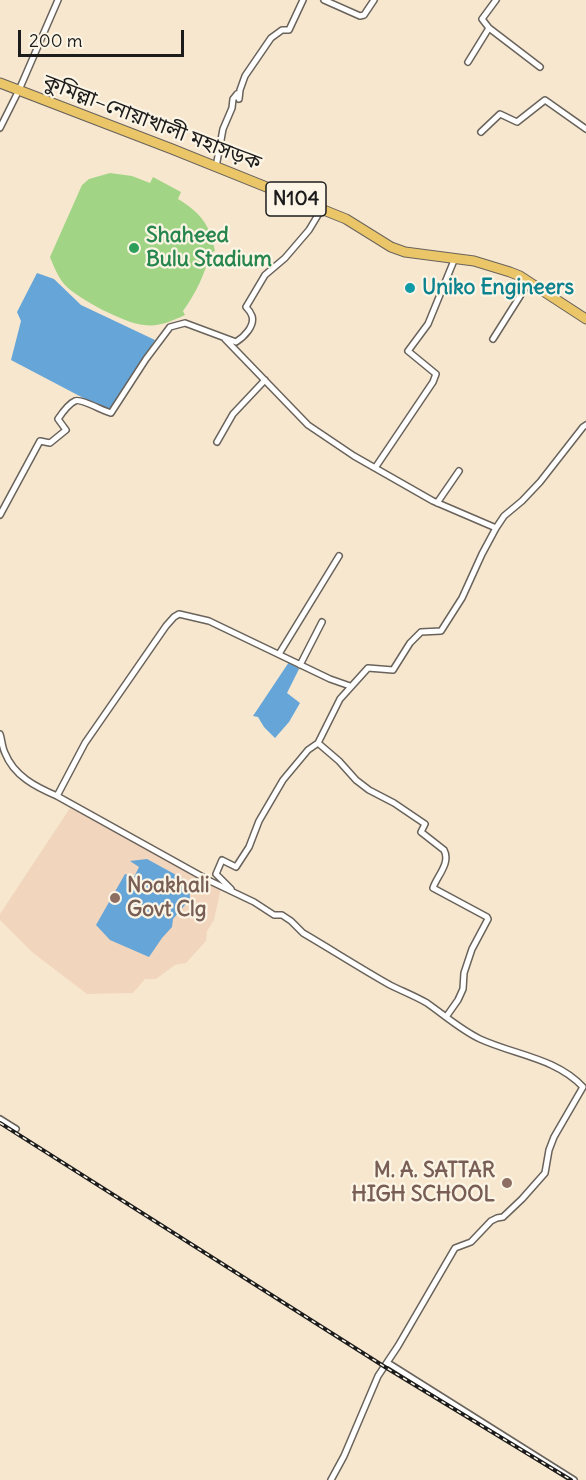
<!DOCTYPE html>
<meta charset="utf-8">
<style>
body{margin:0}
#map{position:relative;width:586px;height:1480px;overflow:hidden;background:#f7e7cf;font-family:Delius,sans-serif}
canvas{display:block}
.scale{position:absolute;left:18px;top:30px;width:166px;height:27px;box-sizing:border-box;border:3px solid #1c1c1c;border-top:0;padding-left:8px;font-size:18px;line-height:21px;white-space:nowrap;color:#1c1c1c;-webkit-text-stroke:4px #fcf5e5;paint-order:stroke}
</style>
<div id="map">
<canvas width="586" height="1480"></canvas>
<div class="scale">200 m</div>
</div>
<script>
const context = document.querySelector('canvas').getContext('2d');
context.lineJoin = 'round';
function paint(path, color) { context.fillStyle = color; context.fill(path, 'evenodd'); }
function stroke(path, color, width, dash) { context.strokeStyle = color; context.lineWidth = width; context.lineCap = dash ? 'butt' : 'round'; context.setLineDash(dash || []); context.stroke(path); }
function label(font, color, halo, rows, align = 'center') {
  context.font = font + ' Delius,"Noto Sans Bengali",sans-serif'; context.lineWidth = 4.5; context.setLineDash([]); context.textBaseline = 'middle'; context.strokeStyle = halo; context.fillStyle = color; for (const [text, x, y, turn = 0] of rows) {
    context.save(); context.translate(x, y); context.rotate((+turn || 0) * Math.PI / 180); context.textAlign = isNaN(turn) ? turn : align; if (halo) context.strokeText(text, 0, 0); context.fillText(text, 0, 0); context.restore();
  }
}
const built = new Path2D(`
 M70 808 221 888 214 920 207 931 206 941 186 963 175 965 156 979H145L133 993 87 994 32 952 0 920V914Z`);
const green = new Path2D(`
 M110 173 132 176 150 183 153 177 181 192 178 199C201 213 210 225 215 251L210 253C205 274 196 293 183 311L185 315C172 321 159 327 144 325 126 324 78 299 65 285 58 277 54 267 50 257L82 185 89 179Z`);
const water = new Path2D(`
 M37 273 54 279 81 305 155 340 110 412 11 360 21 321 17 312Z
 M289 662 299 669 287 693 300 703 289 722 275 738 264 727 258 717 253 716Z
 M147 859 189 882 190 899 173 919 172 927 162 938 149 957 110 940 96 925 125 874 134 877 139 867 130 861Z`);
const minor = new Path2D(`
 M324 0 360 16 364 15 374 0
 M496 0 482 19 489 28 540 67
 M468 62 489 28
 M0 128 19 90 58 0
 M481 132 500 114 517 122 545 100 586 129
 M216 167 223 129 232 108 233 99 237 94 239 99 240 90 245 76 271 38 282 30H289L303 0
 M225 339 308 425 354 456 433 501 496 528
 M493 339 529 282
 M217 442 233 414 265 380
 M375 468 433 382 436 374 408 351 428 324 455 258
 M437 503 459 471
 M0 515 40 441 50 443 66 430 58 419C62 413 68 404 75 401 80 398 103 411 111 413L146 359 170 327 185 323 236 342C244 337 255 326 252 316 251 313 248 309 246 307L265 275 285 258 309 230 321 210
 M279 654 339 556
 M300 665 322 622
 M0 734C2 740 2 747 5 753 14 776 36 787 57 796L85 743 166 626 174 617 179 614 209 621 330 679 350 686
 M318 743 339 761 356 780 369 790 394 803 425 824 421 832 444 850C451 863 437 876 433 888L487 917 488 919 472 949 464 973 463 989 458 1000 446 1017
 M57 796 210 881 254 902 274 915H282L291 921 303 933C332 950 360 968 390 985 402 991 415 996 427 1003 444 1015 461 1030 480 1039 515 1055 556 1058 583 1087L554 1137 549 1150 545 1173 522 1199 503 1217 497 1218 491 1221 471 1242 455 1248 398 1346 378 1376 344 1456 331 1480
 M231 889 216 874 222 860 236 867 249 847 259 821 283 780 308 750 318 743 340 699 368 668 393 670 410 643 421 632 441 631 462 598 482 554 496 528 504 516 522 501 540 482 583 427 586 425
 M0 1119 16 1129
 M388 1363 574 1480`);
const trunk = new Path2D(`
 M0 83 172 149 346 219 391 247 405 252 474 261 510 272 520 276 586 319`);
const rail = new Path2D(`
 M0 1123 385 1367 571 1480`);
const markers = [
 [134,248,6,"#2e9e5b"],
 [410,288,6,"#0f9aa8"],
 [115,898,6,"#8d6e63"],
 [507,1183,6,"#8d6e63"]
];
const shields = [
 [296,199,60]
];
const shieldNames = [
 ["N104",296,199]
];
const streetNames = [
 ["কুমিল্লা–নোয়াখালী মহাসড়ক",152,123,21]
];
const leisureNames = [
 ["Shaheed",146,236],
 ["Bulu Stadium",146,260]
];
const cultureNames = [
 ["Uniko Engineers",422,288]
];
const educationNames = [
 ["Noakhali",127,886],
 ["Govt Clg",127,910],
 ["M. A. SATTAR",495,1171,"right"],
 ["HIGH SCHOOL",495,1195,"right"]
];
paint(built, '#f1d5bd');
paint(green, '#a1d585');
paint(water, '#65a5d8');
stroke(minor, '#69635b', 8);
stroke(trunk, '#69635b', 11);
stroke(minor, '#fff', 5);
stroke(trunk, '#ebc669', 9);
stroke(rail, '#1c1c1c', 4);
stroke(rail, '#fcf5e5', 1.5, [4.5]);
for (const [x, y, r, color] of markers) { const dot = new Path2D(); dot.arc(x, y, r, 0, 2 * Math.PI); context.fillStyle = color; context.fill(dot); stroke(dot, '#fcf5e5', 2); }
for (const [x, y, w] of shields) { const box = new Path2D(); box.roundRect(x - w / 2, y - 17, w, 34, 4.5); context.fillStyle = '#fcf5e5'; context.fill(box); stroke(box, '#1c1c1c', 1.5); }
label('bold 20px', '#1c1c1c', null, shieldNames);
label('21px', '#1c1c1c', '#fcf5e5', streetNames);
label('bold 21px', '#27864d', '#fcf5e5', leisureNames, 'left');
label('bold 21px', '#0d838f', '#fcf5e5', cultureNames, 'left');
label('bold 21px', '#785e54', '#fcf5e5', educationNames, 'left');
</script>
